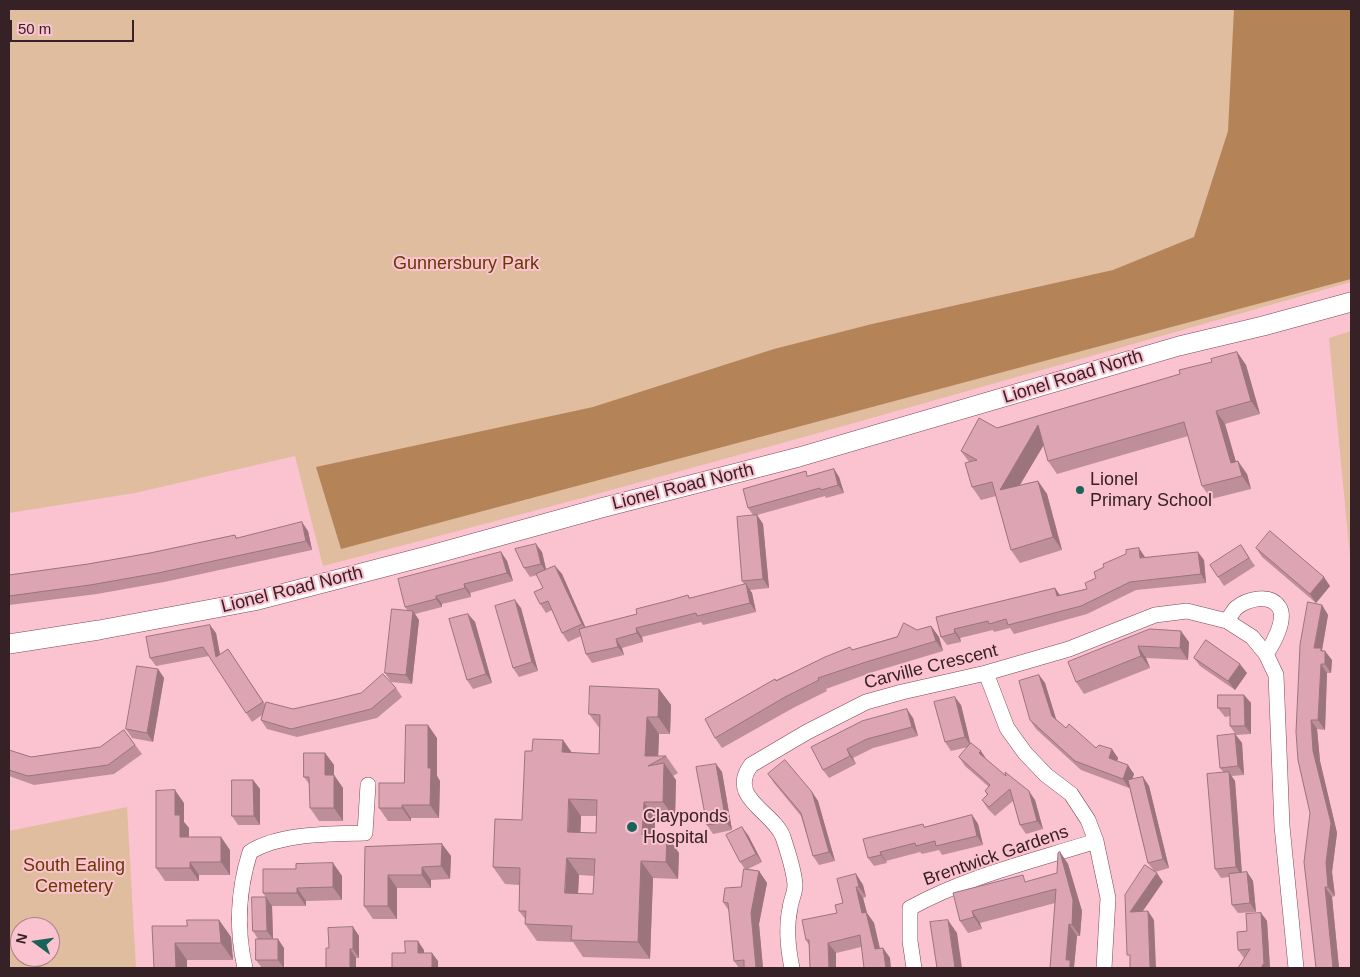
<!DOCTYPE html>
<style>
body{margin:0}
#map{position:relative;width:1360px;height:977px;overflow:hidden;background:#fbc2cf;font-family:Helvetica,sans-serif}
canvas{display:block}
.frame{position:absolute;inset:0;border:10px solid #362126;pointer-events:none}
.north{position:absolute;left:10px;top:917px;width:50px;height:50px;box-sizing:border-box;background:#fbc2cf;border:1px solid #ac828b;border-radius:50%;rotate:284deg;font-size:14px;font-weight:700;line-height:20px;text-align:center;color:#362126}
.north::after{content:'';display:block;margin:auto;width:18px;height:22px;background:#196359;clip-path:polygon(50% 0,100% 100%,50% 72%,0 100%)}
.scale{position:absolute;left:10px;top:20px;width:124px;height:22px;box-sizing:border-box;border:2px solid #362126;border-top:0;padding-left:6px;font-size:15px;line-height:18px;white-space:nowrap;color:#362126;-webkit-text-stroke:4px #fbc2cf;paint-order:stroke}
</style>
<div id="map">
<canvas width="1360" height="977"></canvas>
<div class="frame"></div>
<div class="north">N</div>
<div class="scale">50 m</div>
</div>
<script>
const context = document.querySelector('canvas').getContext('2d');
context.lineJoin = 'round';
function paint(path, color) { context.fillStyle = color; context.fill(path, 'evenodd'); }
function stroke(path, color, width, dash) { context.strokeStyle = color; context.lineWidth = width; context.lineCap = dash ? 'butt' : 'round'; context.setLineDash(dash || []); context.stroke(path); }
function label(font, color, halo, rows, align = 'center') {
  context.font = font + ' Helvetica,sans-serif'; context.lineWidth = 4; context.setLineDash([]); context.textBaseline = 'middle'; context.strokeStyle = halo; context.fillStyle = color; for (const [text, x, y, turn = 0] of rows) {
    context.save(); context.translate(x, y); context.rotate((+turn || 0) * Math.PI / 180); context.textAlign = isNaN(turn) ? turn : align; if (halo) context.strokeText(text, 0, 0); context.fillText(text, 0, 0); context.restore();
  }
}
const green = new Path2D(`
 M9 9H1351V282C1009 379 668 478 323 566L295 456 135 493 9 513Z
 M1351 331V567L1329 338Z
 M127 807 136 968H9V831ZM20 927H50V957H20Z`);
const forest = new Path2D(`
 M1234 9H1351V279L341 549 316 467 593 407 774 349 872 324 1113 270 1194 237 1228 131Z`);
const minor = new Path2D(`
 M1227 621C1230 617 1233 611 1236 608 1247 599 1270 593 1279 607 1287 619 1273 644 1266 654
 M986 673 1007 728 1025 753 1046 775 1071 794 1088 820 1096 841 1108 898 1104 968
 M245 968C236 929 238 890 250 852 280 833 331 834 365 833L368 785
 M792 968C788 949 786 927 790 908 791 900 795 893 795 885 794 869 788 853 783 837 773 811 727 798 751 765L807 732 866 702 902 692 986 673 1069 649 1155 615 1187 611 1227 621 1252 637 1266 654 1276 675 1282 826 1296 968
 M914 968 910 941V908C968 876 1033 861 1096 841`);
const tertiary = new Path2D(`
 M9 644 99 630 254 601 431 555 601 508 799 457 1179 346 1263 326 1351 302`);
const wall = new Path2D(`
 M1237 352 1246 365 1260 414 1225 424 1236 462 1247 474 1251 489 1211 499 1202 486 1188 436 1057 474 1048 461 1044 444 1020 485 1038 481 1047 494 1062 550 1020 563 1011 550 996 496 981 500 972 487 969 462 961 451 997 428 1180 374Z
 M834 469 839 477 844 493 826 498 825 496 757 515 763 524 769 588 750 590 752 593 756 612 703 625 701 622 642 637 643 642 622 648 624 655 592 663 586 654 581 636 568 642 562 633 552 610 546 613 540 604 543 588 537 575 530 577 524 568 542 552 546 570 555 566 562 574 585 627 637 614 688 595 690 598 745 585 742 581 753 515 748 508 809 476Z
 M308 531 312 550 164 582 97 594 9 605V575L88 564 150 553 235 535 237 538Z
 M1241 545 1255 566 1224 586 1218 577Z
 M1256 548 1330 586 1316 603 1262 557Z
 M501 552 507 561 513 581 470 593 471 597 442 604V607L415 614 419 620 412 684 391 682 385 673 408 611 405 607Z
 M1145 557 1204 560 1206 583 1136 590 1087 614 1014 634 1010 628 994 632 993 630 960 638 961 642 947 645 941 637 936 617 1055 588 1060 595 1087 589Z
 M1322 605 1328 615 1322 650 1332 660 1331 673H1327L1325 730 1317 729 1320 761 1337 833 1332 872 1335 896 1332 897 1339 968H1316L1310 813 1298 760Z
 M521 608 538 671 519 677 513 668Z
 M468 614 475 622 492 683 473 689 467 680Z
 M931 626 939 637 943 651 873 672 826 689 827 691 793 708 722 748 715 738 776 680 850 647 852 650Z
 M1150 629 1189 642 1188 660 1146 658 1150 668 1084 694 1076 682Z
 M216 633 220 654 228 649 265 704 293 709 396 688 402 697 377 718 297 737 267 729 261 720 262 715 252 722 209 656 156 666 150 658Z
 M1194 658 1247 673 1235 690 1200 666Z
 M158 669 164 678 153 742 132 738 126 729Z
 M1039 675 1045 683 1056 720 1066 728 1096 748 1118 758 1117 761 1134 774 1132 780 1143 777 1149 786 1169 868 1155 872 1148 863 1129 786V788L1081 770 1036 729 1030 720Z
 M659 689 671 705 670 734H659L658 756H666L678 773 673 776 676 780 675 819H655V836H667L679 853 678 879 653 878 650 959 583 957 573 942 537 941 525 924 526 920 519 911 520 885 505 884 493 867 522 820 532 751 563 740 572 753 599 754 600 729 589 714ZM581 816H596V833H580ZM579 875 594 876 593 894H578Z
 M1244 695 1251 703V734L1236 735 1230 726V716L1225 717 1218 708Z
 M961 705 970 743 987 760 1035 800 1043 829 1026 834 1020 825 1013 801 995 816 988 809 982 800 987 795 985 791 989 787 965 766 959 757 968 747 951 751 945 742Z
 M913 718 918 736 873 748 853 758 856 764 829 778 823 770 811 747Z
 M124 730 142 754 114 774 34 785 9 776V750L31 757 100 747Z
 M1235 734 1242 743 1244 775 1231 776 1235 781 1242 873 1247 872 1253 881 1256 912 1238 913 1232 905 1229 877 1221 878 1215 869 1224 773 1220 768Z
 M437 738V776L440 781 439 818H411V821H388L379 808 404 783Z
 M325 753 334 765V775L343 788V821H319L310 808V785L304 777Z
 M716 764 722 772 732 830 713 834 707 825Z
 M768 774 812 792 818 801 835 861 819 865 813 856 801 816 774 783Z
 M253 780 260 789V825H238L232 816Z
 M184 803V822L189 828V837L230 850V875H199V881H165L156 868Z
 M972 815 978 824 983 845 942 855 939 850 922 854 920 852 886 861 887 863 874 866 868 858 925 827Z
 M748 835 762 862 748 869 759 871 767 883 759 924 763 968H739L734 961 729 911 723 902 741 887 745 869 740 862Z
 M442 844 451 856 450 879 431 880V888H397V919H373L364 906 365 847Z
 M1060 852 1068 864 1082 911 1080 936H1077L1074 967 1050 968 1055 903 980 923 982 929 968 933 960 921 953 893 1028 882 1057 873Z
 M333 863 342 876V900L306 901V906H272L263 893 296 869Z
 M856 874 863 885 866 897 863 898 867 913 874 923 880 948H883L890 958 861 947 836 953V968H810L809 945 806 940 837 913 843 903Z
 M266 897 272 906 273 939 284 948V968H262L256 960 258 939 253 931Z
 M1261 913 1267 921 1270 968H1238L1244 958 1238 950 1247 931Z
 M219 920 231 937 233 960H187V968H154L187 926Z
 M353 927 359 936V958H356V968H326L329 948Z`);
const shadedWall = new Path2D(`
 M1237 352 1246 365 1260 414 1251 401Z
 M1216 411 1225 424 1240 476 1231 463Z
 M1038 425 1048 438 1009 503 1000 490Z
 M1238 461 1247 474 1251 489 1242 476Z
 M834 469 839 477 844 493 838 485Z
 M1038 481 1047 494 1062 550 1053 537Z
 M757 515 763 524 769 588 763 579Z
 M302 522 308 531 312 550 306 541Z
 M536 544 542 552 547 573 541 564Z
 M1139 548 1145 557 1140 558Z
 M501 552 507 561 513 581 507 573Z
 M1198 552 1204 560 1206 583 1201 574Z
 M555 566 562 574 588 633 582 624Z
 M1324 577 1330 586 1316 603 1310 594Z
 M464 584 470 593 471 597 465 588Z
 M746 584 752 593 756 612 750 603Z
 M1055 588 1061 597 1057 596Z
 M436 596 442 604V607L436 599Z
 M515 600 521 608 538 671 532 662Z
 M1322 605 1328 615 1322 650 1325 654V651L1332 660 1331 673 1314 648Z
 M413 611 419 620 412 684 406 675Z
 M468 614 475 622 492 683 486 674Z
 M210 625 216 633 222 666 216 657Z
 M931 626 939 637 943 651 936 641Z
 M636 628 642 637 643 642 637 633Z
 M954 629 960 638 961 642 955 633Z
 M1181 631 1189 642 1188 660 1180 648Z
 M616 639 622 648 624 655 618 647Z
 M1138 646 1146 658 1150 668 1141 656Z
 M1240 664 1247 673 1235 690 1228 681Z
 M1321 664 1327 673 1325 730 1318 720Z
 M158 669 164 678 153 742 147 733Z
 M1039 675 1045 683 1058 725 1052 716Z
 M659 689 671 705 670 734 658 717Z
 M1244 695 1251 703V734L1245 726Z
 M955 697 961 705 971 746 965 737Z
 M907 709 913 718 918 736 912 727Z
 M647 717 659 734 658 761 645 756Z
 M1311 720 1317 729 1320 761 1337 833 1332 872 1335 896 1328 887 1313 751Z
 M428 725 437 738V776L440 781 439 818 430 805 428 768Z
 M1235 734 1242 743 1244 775 1238 766Z
 M563 740 575 757 562 752Z
 M847 749 853 758 856 764 850 756Z
 M1112 749 1118 758 1115 767 1109 758Z
 M981 751 987 760 985 762 979 753Z
 M325 753 334 765V788L325 775Z
 M664 763 676 780 675 819 663 802Z
 M716 764 722 772 732 830 726 822Z
 M1128 765 1134 774 1129 788 1123 779Z
 M1229 772 1235 781 1242 876 1236 867Z
 M334 775 343 788V821L334 808Z
 M1143 777 1149 786 1169 868 1163 859Z
 M253 780 260 789V825L254 816Z
 M175 790 184 803V822L189 828V850L180 837 175 815Z
 M1029 791 1035 800 1043 829 1037 821Z
 M812 792 818 801 835 861 829 852Z
 M569 799 581 816 580 849 568 832Z
 M644 802 655 819 654 852 642 835Z
 M402 805 411 818V821L402 808Z
 M972 815 978 824 983 845 977 836Z
 M742 827 748 835 762 862 756 854Z
 M667 836 679 853 678 879 666 862Z
 M221 837 230 850V875L221 862Z
 M442 844 451 856 450 879 441 866Z
 M880 852 886 861 887 863 881 855Z
 M1060 852 1068 864 1082 911 1080 936 1072 925Z
 M567 858 579 875 577 910 565 893Z
 M641 861 653 878 650 959 638 942Z
 M190 862 199 875V881L190 868Z
 M333 863 342 876V900L333 887Z
 M422 867 431 880V888L422 875Z
 M759 871 767 883 759 924 763 968H756L751 913Z
 M1247 872 1253 881 1256 912 1250 903Z
 M1157 873 1163 882 1136 921 1130 912Z
 M856 874 863 885 866 897 859 887Z
 M388 875 397 888V919L388 906Z
 M856 887 863 898 867 913 874 923 882 959 875 949 862 913Z
 M1325 887 1332 897 1339 968H1333Z
 M297 888 306 901V906L297 893Z
 M266 897 272 906 273 939 267 931Z
 M972 911 980 923 982 929 974 917Z
 M1148 911 1154 920 1156 968H1150Z
 M1261 913 1267 921 1270 968H1261Z
 M219 920 231 937 233 960 221 943Z
 M948 920 957 933 962 968H955Z
 M1069 924 1077 936 1074 967 1075 968H1070L1066 960Z
 M353 927 359 936V958L353 949Z
 M278 939 284 948V968L278 960Z
 M418 941 424 950V961L418 953Z
 M175 943 187 960V968H176Z
 M828 943 836 953V968H829Z
 M883 948 890 958 891 968H886Z
 M350 949 356 958V968H350Z
 M432 953 438 961V968H432Z`);
const building = new Path2D(`
 M1237 352 1251 401 1216 411 1231 463 1238 461 1242 476 1202 486 1184 422 1048 461 1038 425 1000 490 1038 481 1053 537 1011 550 992 482 972 487 965 463 977 460 961 451 979 418 997 428 1180 374 1179 370 1212 362 1211 359Z
 M834 469 838 485 821 490 820 488 748 508 743 489 806 471 807 476Z
 M757 515 763 579 742 581 737 517Z
 M302 522 306 541 158 573 90 585 9 596V575L88 564 150 553 235 535 236 538Z
 M1270 531 1324 577 1310 594 1256 548Z
 M536 544 541 564 524 568 515 549Z
 M1241 545 1249 558 1218 577 1210 565Z
 M1139 548 1140 558 1198 552 1201 574 1130 582 1081 606 1008 625 1006 619 989 624 988 621 954 629 955 633 941 637 936 617 1055 588 1057 596 1087 589 1085 583 1096 578 1094 572 1104 567 1103 564 1126 554V550Z
 M501 552 507 573 464 584 465 588 436 596V599L405 607 398 579Z
 M555 566 582 624 562 633 548 601 540 604 534 592 543 588 536 574Z
 M746 584 750 603 697 616 696 613 636 628 637 633 616 639 618 647 586 654 579 629 637 614 636 609 671 600 688 595 689 598Z
 M515 600 532 662 513 668 495 606Z
 M1308 602 1322 605 1314 648H1321V651H1325V664H1321L1318 720H1311L1313 751 1331 823 1326 863 1328 887H1325L1333 968H1316L1304 862 1310 813 1298 760 1296 732 1300 645Z
 M392 609 413 611 406 675 385 673Z
 M468 614 486 674 467 680 449 619Z
 M904 623 917 630 931 626 936 641 866 662 818 678 819 680 785 697 715 738 705 719 775 679 776 681 825 657 850 647 852 650 897 637Z
 M210 625 216 657 228 649 263 702 246 713 203 647 150 658 146 637Z
 M1150 629 1181 631 1180 648 1138 646 1141 656 1076 682 1068 662Z
 M1206 640 1240 664 1228 681 1194 658Z
 M137 666 158 669 147 733 126 729Z
 M383 674 396 688 371 709 291 729 261 720 266 702 293 709 337 699 361 693Z
 M1039 675 1052 716 1066 728 1069 724 1096 748 1099 745 1112 749 1109 758 1128 765 1123 779 1075 761 1030 720 1019 681Z
 M590 686 659 689 658 717H647L645 756H666L648 766 664 763 663 802H644L642 835 667 836 666 862 641 861 638 942 571 940 572 926 525 924 526 911H519L520 868 493 867 495 819 522 820 525 751H532L533 739 563 740 562 752 599 754 600 715 589 714ZM569 799 597 800 596 833 568 832ZM567 858 595 859 593 894 565 893Z
 M1218 695H1244L1245 726H1230V708H1218Z
 M955 697 965 737 945 742 934 702Z
 M907 709 912 727 867 739 847 749 850 756 823 770 811 747 862 721Z
 M406 725H428V768H431L430 805H402V808H379V783H404Z
 M124 730 135 745 108 765 28 776 9 770V750L31 757 100 747Z
 M1235 734 1238 766 1220 768 1217 736Z
 M971 743 981 751 979 753 1006 776 1005 772 1029 791 1037 821 1020 825 1010 789 989 807 982 800 988 794 985 791 990 785 959 757Z
 M304 753H325V775H334V808H310L309 777H304Z
 M785 760 812 792 829 852 813 856 801 813 768 774Z
 M716 764 726 822 707 825 696 767Z
 M1229 772 1236 867 1215 869 1207 774Z
 M1143 777 1163 859 1148 863 1128 780Z
 M232 780H253L254 816H232Z
 M175 790V815H180V837H221V862H190V868H156V791Z
 M972 815 977 836 936 846 935 841 916 846 915 843 880 852 881 855 868 858 863 839 923 824 924 827Z
 M742 827 756 854 740 862 726 835Z
 M442 844 441 866 422 867V875H388V906H364L365 847Z
 M1060 852 1073 900 1072 925 1069 924 1066 960H1070V968H1050L1056 889 972 911 974 917 960 921 953 893 1023 875 1025 882 1057 873 1058 853Z
 M333 863V887L297 888V893H263V869H296V864Z
 M1145 865 1157 873 1130 912 1148 911 1150 968H1130V955H1127L1125 895Z
 M744 869 759 871 751 913 756 968H744V960L734 961 728 903 723 902 725 888 741 887Z
 M1247 872 1250 903 1232 905 1229 874Z
 M856 874 859 887H856L862 913 866 912 875 949 883 948 886 968H864L860 935 828 943 829 968H810L809 940H806L802 920 837 913 835 905 843 903 837 879Z
 M252 897H266L267 931H253Z
 M1261 913 1264 963 1261 968H1238L1250 949 1238 950 1237 932 1247 931 1246 914Z
 M187 920H219L221 943H175L176 968H154L152 926H187Z
 M948 920 955 968H937L930 922Z
 M353 927V949H350V968H326V948H329L328 928Z
 M256 939H278V960H256Z
 M405 941H418V953H432V968H392V953H405Z`);
const markers = [
 [1080,490,5,"#196359"],
 [632,827,6,"#196359"]
];
const parkNames = [
 ["Gunnersbury Park",466,264],
 ["South Ealing",74,866],
 ["Cemetery",74,887]
];
const streetNames = [
 ["Lionel Road North",1073,377,-17],
 ["Lionel Road North",683,487,-14],
 ["Lionel Road North",292,590,-14],
 ["Carville Crescent",931,667,-14],
 ["Brentwick Gardens",996,856,-19]
];
const poiNames = [
 ["Lionel",1090,480],
 ["Primary School",1090,501],
 ["Clayponds",643,817],
 ["Hospital",643,838]
];
paint(green, '#e0bd9f');
paint(forest, '#b48458');
stroke(minor, '#7a4a57', 16);
stroke(tertiary, '#7a4a57', 20);
stroke(minor, '#fff', 15);
stroke(tertiary, '#fff', 19);
paint(wall, '#be8e9a');
paint(shadedWall, '#9b747d');
paint(building, '#dda5b3');
stroke(building, '#9b747d', 1);
for (const [x, y, r, color] of markers) { const dot = new Path2D(); dot.arc(x, y, r, 0, 2 * Math.PI); context.fillStyle = color; context.fill(dot); stroke(dot, '#fbc2cf', 2); }
label('18px', '#673800', '#fbc2cf', parkNames);
label('18px', '#362126', '#fbc2cf', streetNames);
label('18px', '#362126', '#fbc2cf', poiNames, 'left');
</script>
